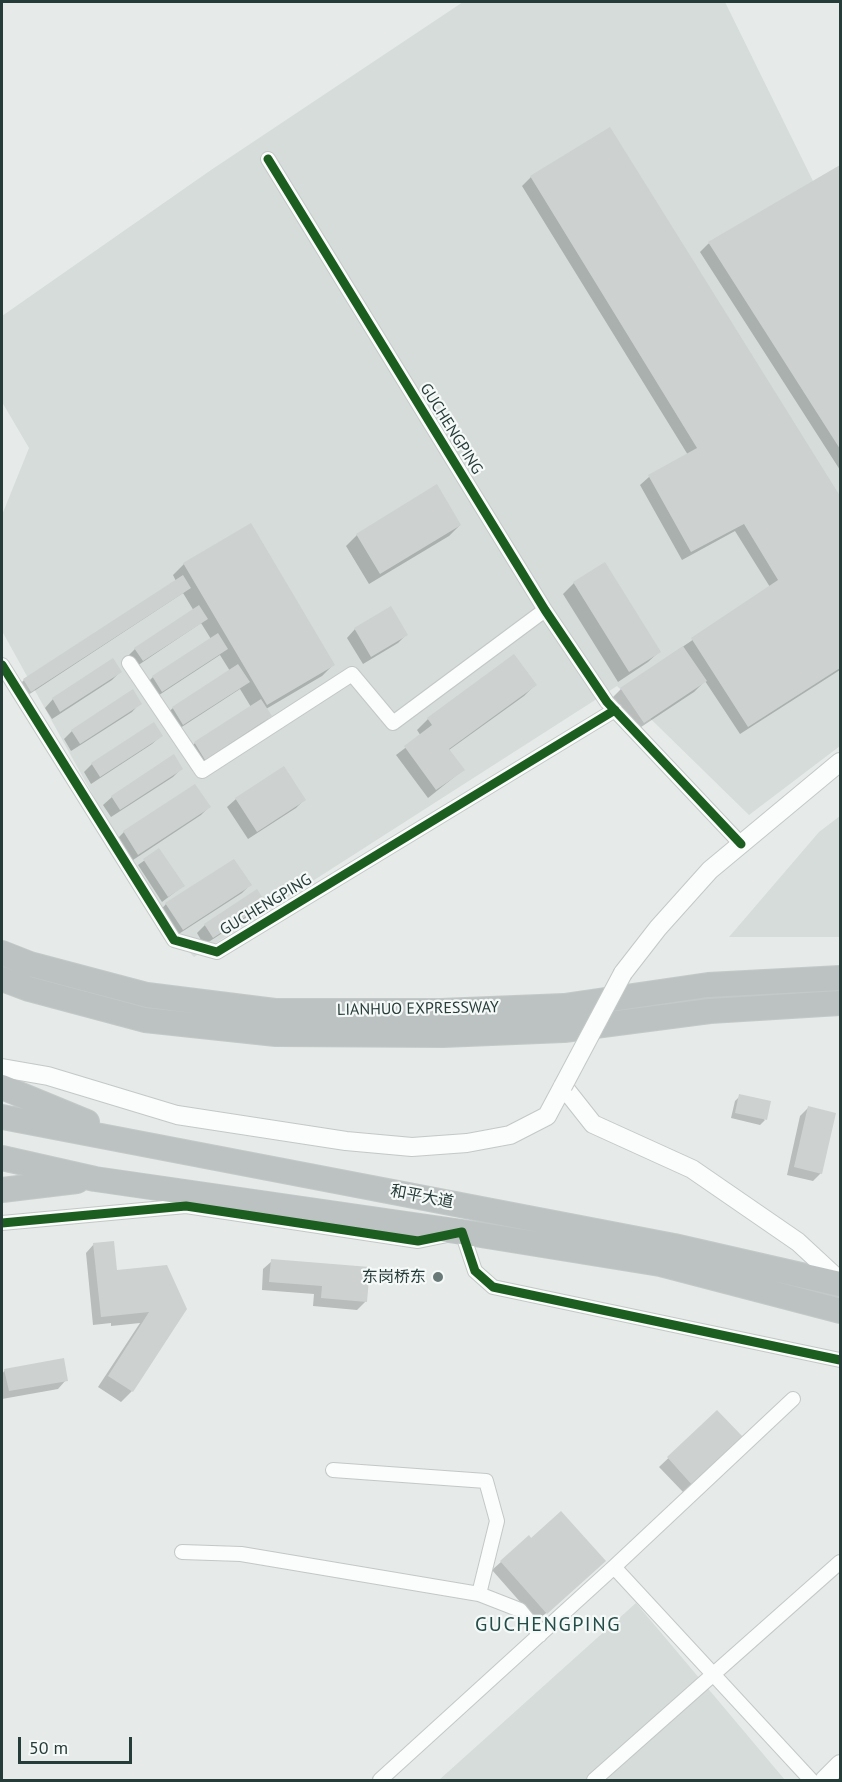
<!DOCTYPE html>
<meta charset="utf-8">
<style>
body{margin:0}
#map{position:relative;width:842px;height:1782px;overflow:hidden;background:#e6ebe9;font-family:"PT Sans",sans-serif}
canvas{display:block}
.frame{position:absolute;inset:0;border:3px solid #263c39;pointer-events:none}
.scale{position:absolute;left:18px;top:1737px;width:114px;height:27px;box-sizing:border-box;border:3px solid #263c39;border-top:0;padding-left:8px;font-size:18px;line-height:21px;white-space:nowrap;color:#263c39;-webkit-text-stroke:4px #f5f9f8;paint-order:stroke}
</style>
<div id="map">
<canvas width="842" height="1782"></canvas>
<div class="frame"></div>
<div class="scale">50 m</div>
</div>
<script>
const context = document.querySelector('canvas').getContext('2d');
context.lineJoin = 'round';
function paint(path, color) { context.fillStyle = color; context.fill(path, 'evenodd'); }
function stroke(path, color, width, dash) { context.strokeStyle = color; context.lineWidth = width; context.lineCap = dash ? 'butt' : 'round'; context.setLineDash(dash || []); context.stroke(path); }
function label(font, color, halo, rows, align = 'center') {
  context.font = font + ' "PT Sans","Noto Sans SC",sans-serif'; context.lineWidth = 4.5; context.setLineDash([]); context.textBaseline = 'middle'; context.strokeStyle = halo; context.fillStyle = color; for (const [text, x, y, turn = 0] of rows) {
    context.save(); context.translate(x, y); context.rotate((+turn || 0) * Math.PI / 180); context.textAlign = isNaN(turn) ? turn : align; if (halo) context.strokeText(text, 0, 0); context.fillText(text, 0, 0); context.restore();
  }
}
const built = new Path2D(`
 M463 2H725L840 236V746L749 815 617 686 194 957 166 927 2 631V515L29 448 2 402V316L211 170Z
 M840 816V937H729L819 832Z
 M636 1603 785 1780H439Z`);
const shadow = new Path2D(`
 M610 129 840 499V670L740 734 705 681 694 692 632 733 610 700 621 689 770 587 735 531 682 560 640 485 649 477 688 455 522 186 531 177Z
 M840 166V470L700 252 708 244Z
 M460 525 449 536 369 584 346 546 357 535Z
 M184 564 333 665 322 676 266 709 270 716 262 724 196 767 187 752 195 743 251 707 240 689 174 732 164 716 173 708 230 671 220 655 153 699 145 685 153 677 211 639 201 623 134 668 127 657 135 649 194 611 183 593 22 699 16 688 24 680 176 581 173 575Z
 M574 583 660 651 648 662 618 682 563 594Z
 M355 629 406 635 398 643 363 664 347 638Z
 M514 656 535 685 524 696 449 750 463 770 428 798 396 755 421 736 417 730 428 719Z
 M120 672 112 680 52 719 45 708 53 699Z
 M140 703 132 712 71 751 64 739 72 731Z
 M161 736 152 744 91 784 84 772 92 764Z
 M283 768 304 800 296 808 248 839 227 807 236 799Z
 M181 769 173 777 111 817 103 805 112 797Z
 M209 807 201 815 130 862 116 840 124 832Z
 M159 850 183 886 162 902 138 865Z
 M250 885 242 893 174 937 158 913 166 904Z
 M264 903 256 911 204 945 197 933 205 925Z
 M740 1096 765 1120 760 1125 731 1118 735 1101Z
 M808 1108 821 1173 813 1181 787 1175 800 1116Z
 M94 1244 116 1273 167 1267 132 1391 121 1402 98 1387 140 1323 111 1326V1323L93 1325 86 1253Z
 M272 1261 366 1301 357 1310 313 1306 314 1294 262 1290 263 1269Z
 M5 1370 66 1380 58 1389 2 1399V1374Z
 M717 1412 741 1438 684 1493 659 1467Z
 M529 1537 596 1569 537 1621 492 1570Z`);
const building = new Path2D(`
 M610 127 840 496V668L748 727 691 638 778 580 744 524 691 552 648 475 697 448 530 176Z
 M840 165V449L708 242Z
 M437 484 461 525 380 574 356 534Z
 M251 523 335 665 267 705 183 563Z
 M605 562 661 652 629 672 573 582Z
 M183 575 191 588 31 692 23 679Z
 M199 605 208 619 143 661 134 648Z
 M391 606 408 635 371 657 354 628Z
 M218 633 228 649 162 692 152 676Z
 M683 646 707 681 644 723 620 688Z
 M514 654 537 685 449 749 465 770 436 790 404 746 432 725 427 718Z
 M113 658 122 672 60 712 52 698Z
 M238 664 250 682 183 725 172 707Z
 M133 689 142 704 80 744 71 730Z
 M261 699 272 716 205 760 194 742Z
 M154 722 163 736 100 777 91 763Z
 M174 754 183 769 120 810 111 796Z
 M284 766 306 800 257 832 235 798Z
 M195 784 211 807 138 855 123 831Z
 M159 848 185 886 168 897 143 859Z
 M234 859 252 885 183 930 165 903Z
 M257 889 266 903 213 938 204 924Z
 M739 1094 771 1101 767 1120 735 1113Z
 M808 1106 836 1113 822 1174 794 1167Z
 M114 1241 117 1270 167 1265 187 1309 133 1392 108 1376 149 1312 101 1317 93 1243Z
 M271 1259 370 1267 367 1302 321 1298 322 1286 269 1282Z
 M64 1358 68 1381 9 1391 4 1369Z
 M717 1410 744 1438 693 1486 667 1457Z
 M561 1511 606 1561 547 1614 500 1561 529 1535 531 1538Z`);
const street = new Path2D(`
 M268 159 545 610 607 702 741 844
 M129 663 202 771 352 674 393 723 545 610
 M2 665 174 940 217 952 615 710
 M2 1223 186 1206 418 1241 462 1232 475 1271 493 1287 840 1360
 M333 1470 486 1481 497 1521 479 1594
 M182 1552 241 1554 479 1594 520 1610 540 1635
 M614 1567 811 1780
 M380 1780 614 1567 793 1399
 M594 1780 840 1562`);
const secondary = new Path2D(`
 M623 973 658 928 710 870 840 762
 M2 1068 48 1076 177 1115 346 1141 412 1147 467 1143 510 1135 547 1116 563 1086 593 1124 692 1169 798 1242 840 1281
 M824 1780 840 1764`);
const highway = new Path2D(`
 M2 953 30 964 147 995 275 1011H441L564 1006 708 985 840 978
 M2 979 29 989 145 1020 276 1034 443 1035 564 1030 710 1011 840 1003
 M2 1087 87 1122
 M2 1117 674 1246 840 1284
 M2 1158 95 1179 462 1232 660 1264 840 1311
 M2 1190 77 1181`);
const secondaryBridge = new Path2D(`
 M563 1086 623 973`);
const cycleway = new Path2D(`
 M268 159 545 610 607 702 741 844
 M2 665 174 940 217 952 615 710
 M2 1223 186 1206 418 1241 462 1232 475 1271 493 1287 840 1360`);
const markers = [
 [438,1277,6,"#697977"]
];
const streetNames = [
 ["GUCHENGPING",451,429,58],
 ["GUCHENGPING",266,905,-31],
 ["LIANHUO EXPRESSWAY",418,1009,-1],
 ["和平大道",422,1197,11]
];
const poiNames = [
 ["东岗桥东",426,1277]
];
const quarterNames = [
 ["GUCHENGPING",548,1625]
];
paint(built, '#d5dcd9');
paint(shadow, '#0003');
paint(building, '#cdd2d0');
stroke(street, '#c3c8c6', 16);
stroke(secondary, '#c3c9c7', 20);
stroke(highway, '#c3c9c8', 26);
stroke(street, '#fbfcfc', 14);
stroke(secondary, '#fbfcfc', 18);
stroke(highway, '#bcc2c2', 24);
stroke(secondaryBridge, '#c3c9c7', 20, []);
stroke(secondaryBridge, '#fbfcfc', 18);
stroke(cycleway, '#1b5e20', 9);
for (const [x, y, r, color] of markers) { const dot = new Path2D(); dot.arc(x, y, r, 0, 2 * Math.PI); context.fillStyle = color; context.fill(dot); stroke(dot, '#f5f9f8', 2); }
label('16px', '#263c39', '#f5f9f8', streetNames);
label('16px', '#263c39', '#f5f9f8', poiNames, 'right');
context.letterSpacing = '1.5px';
label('20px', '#244d48', '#f5f9f8', quarterNames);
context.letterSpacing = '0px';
</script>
